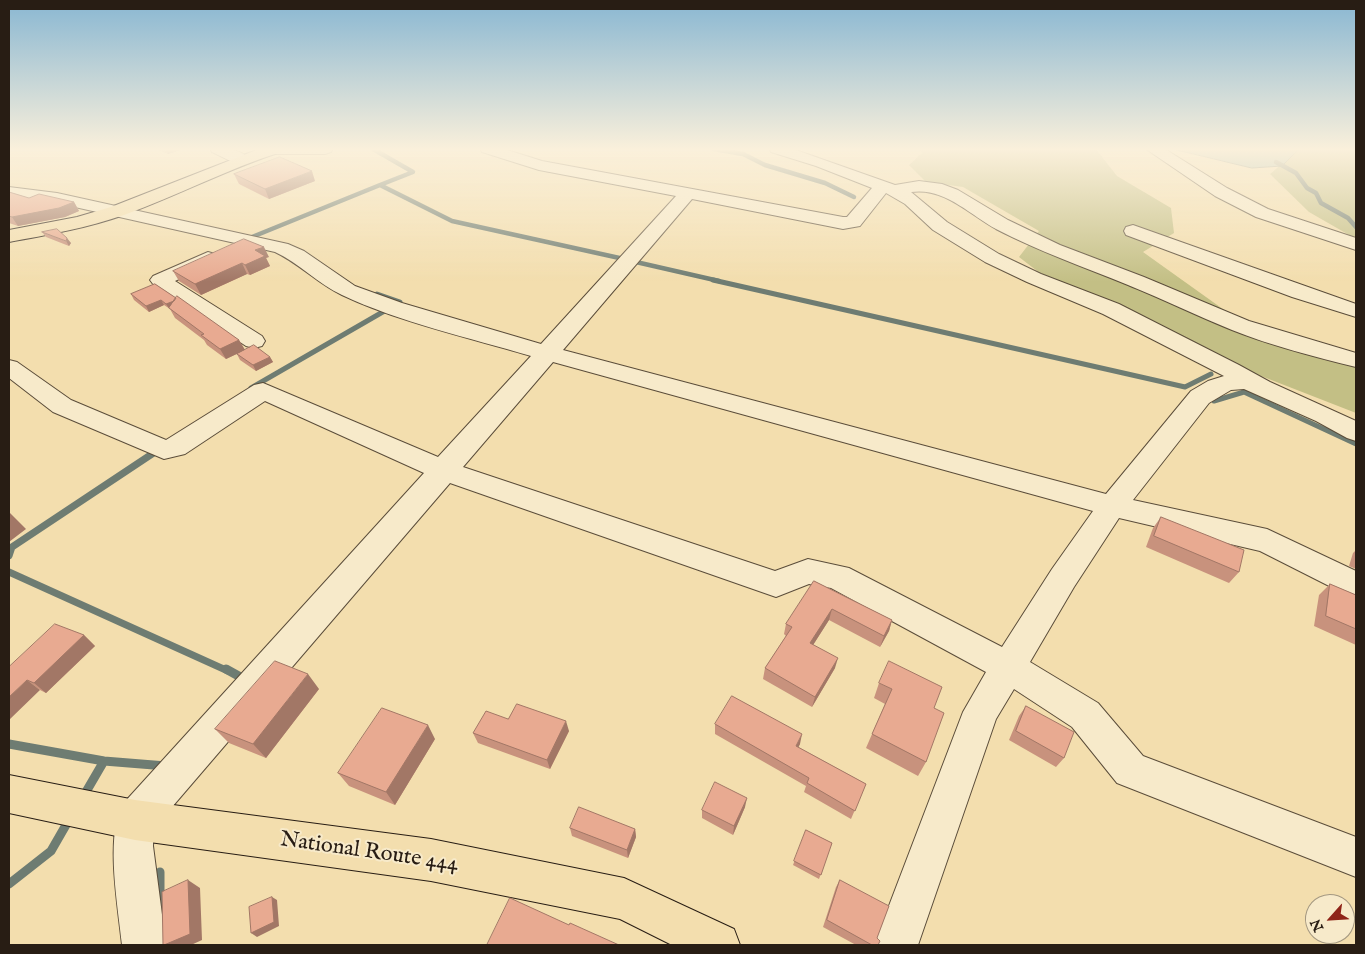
<!DOCTYPE html>
<style>
body{margin:0}
#map{position:relative;width:1365px;height:954px;overflow:hidden;background:#f3deae;font-family:"IM FELL English",serif}
canvas{display:block}
.frame{position:absolute;inset:0;border:10px solid #281d14;pointer-events:none}
.north{position:absolute;left:1305px;top:894px;width:50px;height:50px;box-sizing:border-box;background:#f7eaca;border:1px solid #a49881;border-radius:50%;rotate:244deg;font-size:14px;font-weight:700;line-height:20px;text-align:center;color:#281d14}
.north::after{content:'';display:block;margin:auto;width:18px;height:22px;background:#8f2418;clip-path:polygon(50% 0,100% 100%,50% 72%,0 100%)}
</style>
<div id="map">
<canvas width="1365" height="954"></canvas>
<div class="frame"></div>
<div class="north">N</div>
</div>
<script>
const context = document.querySelector('canvas').getContext('2d');
context.lineJoin = 'round';
function paint(path, color) { context.fillStyle = color; context.fill(path, 'evenodd'); }
function stroke(path, color, width, dash) { context.strokeStyle = color; context.lineWidth = width; context.lineCap = dash ? 'butt' : 'round'; context.setLineDash(dash || []); context.stroke(path); }
function label(font, color, halo, rows, align = 'center') {
  context.font = font + ' "IM FELL English",serif'; context.lineWidth = 4; context.setLineDash([]); context.textBaseline = 'middle'; context.strokeStyle = halo; context.fillStyle = color; for (const [text, x, y, turn = 0] of rows) {
    context.save(); context.translate(x, y); context.rotate((+turn || 0) * Math.PI / 180); context.textAlign = isNaN(turn) ? turn : align; if (halo) context.strokeText(text, 0, 0); context.fillText(text, 0, 0); context.restore();
  }
}
const green = new Path2D(`
 M920 149H1096L1117 176 1171 208 1174 233 1143 252 1262 337 1356 365V413L1238 367 1045 277 1019 257 1039 231 963 187 926 182 909 165 922 153Z
 M1299 149H1356V239L1309 212 1270 174Z`);
const water = new Path2D(`
 M1173 149H1299L1282 166 1252 168Z`);
const streamFar3 = new Path2D(`
 M373 149 413 172 380 185 452 221 624 259
 M714 149 743 154 765 165 825 183 854 197
 M1276 162 1296 173 1307 188 1316 193 1321 203 1348 218 1356 227
 M256 238 252 237 380 185
 M636 262 719 281`);
const streamFar2 = new Path2D(`
 M713 280 1185 387 1211 374
 M251 388 400 302 377 294
 M1214 401 1244 392 1356 444
 M156 451 159 449`);
const streamFar1 = new Path2D(`
 M9 556 12 547 158 450
 M9 572 228 671`);
const stream = new Path2D(`
 M226 669 244 679
 M9 744 104 761 166 766
 M83 797 104 761
 M160 872V909
 M9 884 51 851 70 818`);
const minor = new Path2D(`
 M210 149C223 148 241 148 250 160L248 163C236 166 223 157 212 152Z
 M265 149H333L331 152 325 154H273L267 152Z
 M480 149H504L542 161 843 217H847L872 188 816 166 771 152 769 149H793L895 185 919 181 942 184 958 190 1008 220 1060 245 1144 277 1249 321 1356 353V367C1315 357 1272 346 1232 330 1197 316 1163 299 1128 285 1084 267 1038 251 996 229 969 214 944 187 911 192L947 222 999 254 1041 274 1119 304 1239 365 1270 382 1356 421V441L1347 438 1316 421 1244 389 1231 390 1209 403 1133 500 1267 529 1356 571V598L1345 594 1260 551 1119 518 1074 587 1030 662 1098 703 1143 756 1356 837V877L1117 783 1072 727 1014 689 996 719 918 945H874L963 712 986 672 831 588 809 584 776 597 450 483 154 828 153 846 166 945H122C118 906 106 842 121 806L424 473 265 401 185 454 164 459 53 412 9 378V360L17 362 71 400 166 440 254 385 263 383 438 457 531 356C470 338 399 322 342 295 318 284 299 263 275 252L57 203 9 197V187L57 193 288 244 304 251 355 286 402 303 541 344 676 196 539 170 482 152ZM886 193 905 204 933 230 985 262 1027 282 1103 314 1224 376 1208 381 1191 391 1106 494 563 350 692 199 843 229 860 226ZM553 362 1093 511 1052 569 1002 647 849 568 808 559 775 571 463 467Z
 M1146 149H1165L1227 188 1268 209 1356 238V250L1256 217 1215 196Z
 M1133 225 1356 304V317L1292 297 1126 235 1124 231 1126 227Z
 M208 252 215 254 218 258 215 262 175 281 262 336 265 341 262 346 254 348 246 346 153 284 150 280 153 276Z`);
const major = new Path2D(`
 M259 149H283L281 152C227 169 177 196 124 215 87 228 47 235 9 242V230L77 217 111 207Z`);
const highway = new Path2D(`
 M9 775 135 800 431 839 624 878 734 929 740 945H672L620 919 431 881 135 840 9 813Z`);
const wall = new Path2D(`
 M156 149H184L168 154Z
 M234 174 315 181 269 199 239 184Z
 M9 192 29 198 74 202 79 211 65 217 18 226 9 223Z
 M42 232 71 243 69 246 46 237Z
 M269 257 266 258 270 266 250 275 247 274 201 295 179 281 173 271Z
 M155 284 239 340 245 350 226 359 207 345 204 340 175 318 170 309 164 305 149 312 134 300 131 294Z
 M237 354 270 357 273 362 256 371 240 360Z
 M1161 517 1239 572 1229 583 1146 547 1153 528Z
 M1356 550V569L1349 566 1353 553Z
 M814 581 892 620 889 631 880 647 829 620 813 645 835 668 812 707 763 679 765 668 786 636 784 634 786 624Z
 M1330 584 1356 595V645L1314 626 1319 595Z
 M84 635 95 646 46 693 40 690 9 667Z
 M879 683 934 708 926 762 918 776 866 748 885 704 874 698Z
 M319 689 266 758 229 743 215 729Z
 M1026 706 1064 758 1056 767 1009 740 1019 716Z
 M508 719 569 731 550 769 478 743 473 733Z
 M715 724 800 744 798 747 866 784 851 819 804 792 806 786 715 734Z
 M435 739 395 805 349 786 338 773Z
 M745 807 733 835 702 818V810Z
 M570 828 635 829 636 837 628 858 572 836Z
 M806 830 832 843 819 879 793 865Z
 M840 880 878 945H856L823 927 836 887Z`);
const shadedWall = new Path2D(`
 M165 149H184L168 154Z
 M312 171 315 181 269 199 265 189Z
 M74 202 79 211 65 217 18 226 12 217Z
 M67 238 71 243 69 246 66 241Z
 M264 247 269 257 266 258 270 266 250 275 245 265 255 250Z
 M242 263 247 274 201 295 195 284Z
 M177 299 169 308 170 310 166 304Z
 M161 300 164 305 149 312 146 306Z
 M239 340 245 350 226 359 220 349Z
 M270 357 273 362 256 371 253 365Z
 M10 513 26 529 9 542V514Z
 M832 609 829 620 808 653 810 643Z
 M892 620 889 631 880 647 884 636Z
 M84 635 95 646 46 693 34 683Z
 M838 658 835 668 812 707 815 697Z
 M308 674 319 689 266 758 253 744Z
 M27 680 40 690 9 720V697Z
 M566 721 569 731 550 769 547 760Z
 M428 725 435 739 395 805 386 792Z
 M802 734 800 744 794 756 796 746Z
 M747 798 745 807 733 835 734 826Z
 M635 829 636 837 628 858 627 850Z
 M188 880 200 888 202 940 191 945H164Z
 M272 897 277 900 279 926 257 937 251 933Z`);
const building = new Path2D(`
 M280 157 312 171 265 189 234 174Z
 M9 192 29 198 39 194 74 202 59 208 12 217 9 216Z
 M57 229 67 238 66 241 42 232Z
 M244 239 264 247 255 250 265 256 245 265 242 263 195 284 173 271Z
 M155 284 176 298 174 301 166 304 161 300 146 306 131 294Z
 M177 296 239 340 220 349 201 335 204 334 169 308Z
 M254 345 270 357 253 365 237 354Z
 M1161 517 1244 550 1239 572 1154 536Z
 M814 581 892 620 884 636 832 609 810 643 838 658 815 697 765 668 792 627 786 624Z
 M1330 584 1356 595V629L1326 616Z
 M55 624 84 635 34 683 27 680 9 697V667Z
 M275 661 308 674 253 744 215 729Z
 M889 661 942 687 934 708 944 713 926 762 872 734 892 689 879 683Z
 M732 696 802 734 796 746 866 784 855 811 807 783 809 778 715 724Z
 M517 704 566 721 547 760 473 733 486 711 508 719Z
 M1026 706 1074 732 1064 758 1016 731Z
 M382 708 428 725 386 792 338 773Z
 M715 782 747 798 734 826 702 810Z
 M579 807 635 829 627 850 570 828Z
 M806 830 832 843 821 875 794 861Z
 M188 880 190 934 164 945H163L162 892Z
 M840 880 889 906 877 938 880 941 878 945H872L827 920Z
 M272 897 274 922 251 933 249 907Z
 M510 898 569 925 570 923 619 945H487Z`);
const nearStreetnames = [
 ["National Route 444",369,853,8]
];
paint(green, '#c3bf85');
paint(water, '#9cbbb0');
stroke(water, '#6e7c72', 1);
stroke(streamFar3, '#6e7c72', 4.5);
stroke(streamFar2, '#6e7c72', 5);
stroke(streamFar1, '#6e7c72', 7);
stroke(stream, '#6e7c72', 9);
stroke(minor, '#5b4d3a', 2);
stroke(major, '#281d14', 2);
stroke(highway, '#281d14', 2);
paint(minor, '#f7eaca');
paint(major, '#f3deae');
paint(highway, '#f3deae');
paint(wall, '#c8927d');
paint(shadedWall, '#a27766');
paint(building, '#e8aa91');
stroke(building, '#a27766', 1);
const sky = context.createLinearGradient(0, 0, 0, 282);
sky.addColorStop(0, '#89b7d2');
sky.addColorStop(0.53, '#faf0db');
sky.addColorStop(1, '#faf0db00');
context.fillStyle = sky;
context.fillRect(0, 0, 1365, 282);
label('22px', '#281d14', '#f7eaca', nearStreetnames);
</script>
